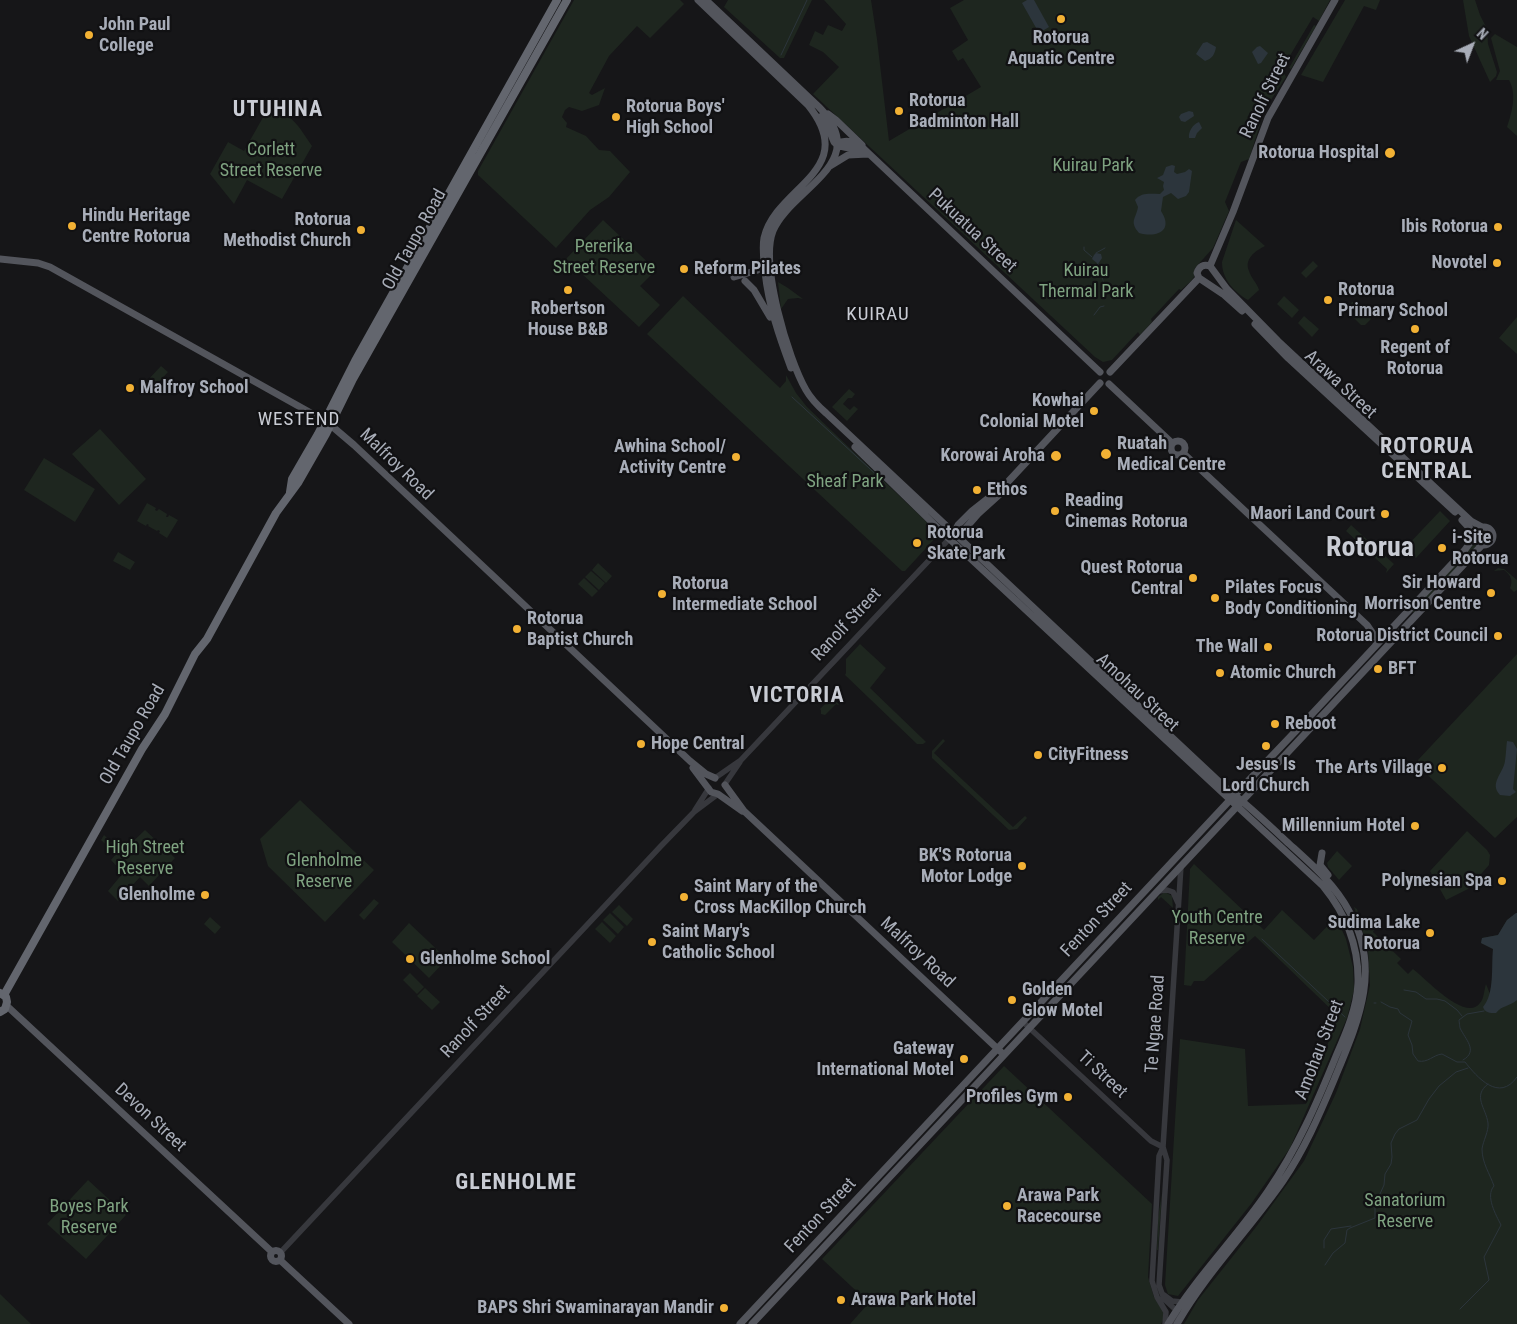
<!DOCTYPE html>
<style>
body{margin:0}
#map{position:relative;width:1517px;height:1324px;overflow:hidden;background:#161618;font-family:"Roboto Condensed",sans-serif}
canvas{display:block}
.north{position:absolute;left:1447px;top:20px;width:50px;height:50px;-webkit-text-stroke:4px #111113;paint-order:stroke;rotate:43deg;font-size:14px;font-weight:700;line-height:20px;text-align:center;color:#a8adb8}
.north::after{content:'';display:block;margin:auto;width:18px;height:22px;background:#a8adb8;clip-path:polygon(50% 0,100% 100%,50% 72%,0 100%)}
</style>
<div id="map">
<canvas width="1517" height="1324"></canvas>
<div class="north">N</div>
</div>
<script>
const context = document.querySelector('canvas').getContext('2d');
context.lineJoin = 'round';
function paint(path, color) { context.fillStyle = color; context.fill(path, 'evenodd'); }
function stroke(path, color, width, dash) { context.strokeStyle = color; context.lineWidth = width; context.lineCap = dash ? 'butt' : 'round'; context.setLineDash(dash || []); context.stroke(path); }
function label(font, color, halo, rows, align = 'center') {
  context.font = font + ' "Roboto Condensed",sans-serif'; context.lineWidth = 4.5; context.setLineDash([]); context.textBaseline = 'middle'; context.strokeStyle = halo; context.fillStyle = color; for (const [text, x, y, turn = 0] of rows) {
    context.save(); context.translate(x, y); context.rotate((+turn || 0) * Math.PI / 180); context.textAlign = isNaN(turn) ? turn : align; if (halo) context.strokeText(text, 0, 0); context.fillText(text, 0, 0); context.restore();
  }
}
const green = new Path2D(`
 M574 0H680L684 4 650 38 637 26 609 56 589 93 592 95 605 88 599 105 582 111 569 107 565 110 562 117 567 123 566 127 586 136 599 150 610 151 630 172 609 197 590 210 556 248 478 175V171Z
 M728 0H812L784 58H780L724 7Z
 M824 0H871L877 39 889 141 981 87 963 58 958 61 952 51 968 40 950 8 964 0H1330L1319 21 1313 17 1282 69 1286 77 1265 109 1249 159 1241 162 1225 202 1229 211 1213 248 1195 268 1194 277 1191 281 1181 290 1179 289 1151 319 1152 322 1140 335 1138 332 1112 360 1103 362 1095 357 813 94 839 67 823 52 809 45 815 31 823 35 828 25 842 31 846 24Z
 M1345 0H1380L1376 10 1364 6 1323 82 1301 75Z
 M1463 0H1475L1480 15 1487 29 1488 44 1497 72 1496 76 1490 82 1469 36Z
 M1314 25 1316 26 1291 69 1289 68Z
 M1495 34 1517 47V136L1507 127C1512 112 1517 94 1509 80H1496L1500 71 1491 38Z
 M270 105C295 118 297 124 312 146L282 199 247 180 234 204 210 174 228 142 244 151Z
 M603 220 656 270 640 286 660 305 639 327 566 259Z
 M1236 220 1265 246C1255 251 1244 259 1249 271 1251 278 1257 283 1259 290L1248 300C1234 292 1222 279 1222 262Z
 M1313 261 1318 266 1306 278 1301 273Z
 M778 282 788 288 803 299 798 298 788 299 781 309Z
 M683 296 780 388 786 381V375L796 393 807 407 939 534 905 571H902L647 334Z
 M1284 296 1299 310 1292 318 1277 304Z
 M1352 302H1357L1370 314 1371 319 1365 325H1361L1347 311 1348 307Z
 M1304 316 1319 329 1312 337 1298 323Z
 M1517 317V354L1499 338Z
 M161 366 168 372 154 387 147 381Z
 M849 389 855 394 852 398H848L843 404 850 410 854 406 858 409 847 421 832 407Z
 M100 429 146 479 119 505 72 454Z
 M44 458 95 489 75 522 24 490Z
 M147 503 156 508 155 510 157 511 159 509 167 514 166 517H168L169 515 178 520 167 538 159 533 160 531 158 530 157 531 148 526 149 525 147 524 146 526 137 521Z
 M1440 511 1450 521 1416 558 1405 548Z
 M1351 525 1394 564 1386 573 1387 569 1346 531Z
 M1478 536a6 6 0 1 1 12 0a6 6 0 1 1-12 0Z
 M1474 543 1477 546 1414 613 1412 611Z
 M118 552 135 562 130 570 113 561Z
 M1489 554 1494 560 1491 565 1480 564 1478 559Z
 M598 563 612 576 606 583 592 570Z
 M1498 568 1504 569 1517 580V590L1514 592 1510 588C1513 581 1511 575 1504 570L1494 571Z
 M591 571 605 583 599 590 585 577Z
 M584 578 598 591 592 597 578 584Z
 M860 644 886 668 870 688 923 739 926 742 923 744H917L845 675 846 673V659Z
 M1517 654V817L1495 838 1418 766V760Z
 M817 689 820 690 811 700 820 709 831 698 839 704 838 705 836 704 825 715 821 714V710L809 699 808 702 806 700Z
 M943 739 945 741 934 753 1013 827 1025 816 1027 818 1017 829 1009 830 932 758V751Z
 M300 800 374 870 325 922 268 866 260 839Z
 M145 830 175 858 149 886 140 877 118 901 108 891 123 873 111 860 116 854 101 840 104 835 122 852Z
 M1467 831 1487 850 1490 855 1489 865 1468 889 1446 900 1430 871Z
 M1337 851 1352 866 1339 880 1328 867 1327 863Z
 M1194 864 1264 930 1282 910 1314 940 1336 917 1346 939 1353 967 1354 990 1347 1018 1290 1148 1251 1204 1178 1296 1168 1294 1165 1285 1180 1039 1245 1049 1248 1106 1306 1104 1338 1016 1255 936 1204 981H1194L1191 986 1184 985 1190 869Z
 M1165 892 1172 896 1173 908 1161 897 1158 900V897Z
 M374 899 379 903 364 920 359 915Z
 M619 905 633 919 627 926 612 912Z
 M1354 907 1357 909 1360 917 1374 930 1373 932 1401 959 1397 963 1408 974 1413 969C1425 978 1466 1023 1480 1003 1484 999 1484 990 1486 984L1490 994 1493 972V949L1481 943 1482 938 1498 935 1507 920 1517 913V1324H1184L1198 1300 1256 1227 1304 1161 1336 1093 1360 1029 1370 985 1368 950 1365 938Z
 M610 913 624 927 618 934 603 920Z
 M210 917 221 927 215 934 204 924Z
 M602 922 616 936 610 943 595 929Z
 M409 923 447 959 429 978 392 942Z
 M410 973 424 987 417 994 403 980Z
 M425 988 440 1002 432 1010 417 996Z
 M1004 1066 1152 1204 1148 1277 1154 1297 1164 1311V1319L1161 1324H850L867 1305V1301L822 1259Z
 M88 1180 126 1215 86 1259 47 1224Z
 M1162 1193 1158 1250H1157L1158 1217Z
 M0 1294 29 1322 31 1324H0Z`);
const water = new Path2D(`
 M1027 0H1034L1049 27 1039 33 1022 3Z
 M1207 42 1216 47C1215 54 1212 59 1205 61L1196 54 1203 43Z
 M1260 46 1268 53 1261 63 1258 64 1252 52 1257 47Z
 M1189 111 1193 112 1194 116 1185 122 1181 121 1179 117 1181 114Z
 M1199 122 1202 128 1197 133 1195 138H1189C1188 132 1193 124 1199 122Z
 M1172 165 1175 166 1174 172 1177 174 1185 172 1189 169 1192 171 1189 192 1186 196 1178 199 1171 193 1163 197 1161 211C1174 231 1157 238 1139 233 1129 221 1136 219 1138 207L1135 200C1141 192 1151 194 1160 194L1164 190 1163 186 1164 182 1157 178 1163 175 1166 167Z
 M1096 253 1101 254 1102 258 1098 264 1103 268 1102 273 1105 290 1101 273 1097 270 1099 269 1097 263 1092 259 1094 255Z
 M1507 741 1513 742 1517 749 1513 789 1516 792 1510 796 1500 795C1489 783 1503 774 1505 761 1506 755 1506 748 1507 741Z
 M1516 913H1517V1000C1509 1007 1502 1005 1496 1013 1490 1013 1485 1013 1483 1007 1495 993 1491 967 1493 949L1481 943 1482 938 1498 935 1507 920Z`);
const stream = new Path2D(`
 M781 55 807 0
 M1084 247V250L1092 257
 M1096 253 1105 248
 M1094 315 1100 307 1104 306
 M792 397 882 480
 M1262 939 1345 1017
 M1404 990 1416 992 1426 999H1437L1445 1001 1457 1010 1462 1016
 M1381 1002 1390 1007 1398 1009 1400 1013 1412 1021 1408 1035 1412 1045 1413 1054 1418 1061C1428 1063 1433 1055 1442 1054L1457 1062H1465C1477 1077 1499 1103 1517 1077
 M1374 1003H1376
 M1463 1060C1479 1051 1465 1039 1460 1028 1460 1028 1459 1021 1459 1020L1467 1014 1484 1011
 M1324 1248V1240L1331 1229 1351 1226
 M1325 1265 1333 1253 1345 1243 1347 1230 1350 1228 1375 1218V1205L1384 1185 1385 1174 1391 1164 1392 1157 1391 1143 1395 1134 1399 1129 1417 1120 1429 1099 1439 1086 1456 1072 1468 1068
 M1460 1309 1489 1280 1484 1257 1501 1225C1496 1215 1485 1196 1494 1186 1490 1174 1482 1163 1482 1149 1483 1141 1489 1131 1488 1123 1486 1108 1472 1096 1488 1084`);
const minor = new Path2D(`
 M715 778 741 760 951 537
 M725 784 740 762
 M695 810 709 788
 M1158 891 1167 890 1173 892 1178 903
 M1023 1022 1151 1141 1163 1147
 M1163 1147 1167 1160 1159 1285 1164 1299 1176 1310V1318L1173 1324
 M280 1253 660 847 694 812 718 794
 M1164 1295 1172 1301 1182 1302
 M1165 1324 1166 1312 1157 1297 1152 1281 1159 1156 1163 1147 1181 866`);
const major = new Path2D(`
 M698 0 811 108
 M706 0 819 107C874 163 790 189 773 231 760 264 788 359 806 390 811 399 818 406 826 413L1227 789C1248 805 1267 823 1286 841 1310 863 1334 883 1349 911 1383 970 1357 1024 1334 1080 1319 1116 1304 1150 1283 1181 1249 1230 1206 1273 1177 1324
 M828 114 836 120 862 145
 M820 117 827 125 834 142
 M836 144C846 139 856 142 864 149L1100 372
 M836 144C843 149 852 147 860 150
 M830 166 848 155 868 154
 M0 259 38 263 50 267 327 422 354 445 690 761 706 774 715 778
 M1210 266 1227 289 1278 341 1471 521 1482 527
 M1210 266 1233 212 1268 118 1335 0
 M734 277 758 270 764 262
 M1199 278 1223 294 1242 311
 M1199 278 1197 273C1199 266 1204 264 1210 266
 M745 281 754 290 770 317
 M1255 324 1288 358 1455 512
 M791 368C779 336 769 307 765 272 764 261 762 249 764 238 776 186 861 171 808 105
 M1110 372 1199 278
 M1109 384 1172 443
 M1171 448a7 7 0 1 1 14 0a7 7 0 1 1-14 0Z
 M855 447 943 533 1323 886C1346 914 1359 946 1358 983 1357 1008 1346 1033 1336 1056 1317 1103 1297 1149 1268 1191 1237 1237 1197 1276 1168 1324
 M1183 453 1367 625 1376 638V645
 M1462 520 1475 534
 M1475 536a9 9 0 1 1 18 0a9 9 0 1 1-18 0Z
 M954 533 958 525 972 511 1005 485 1100 383
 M954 533 964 530 978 514 999 495
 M693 768 711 792 718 794 742 811
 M725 785 744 811 1001 1052
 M1322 853 1320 865 1328 875
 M7 1006 272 1252
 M270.5 1256a5.5 5.5 0 1 1 11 0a5.5 5.5 0 1 1-11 0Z
 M280 1260 349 1324
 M740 1324 1230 800 1312 714 1464 551 1475 536
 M752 1324 1482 545`);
const highway = new Path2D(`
 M290 492 292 479 318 434 355 361 557 0
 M4 995 142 749 165 714 195 654 207 639 276 513 298 483 326 434 353 379 567 0
 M0 1012 5 1009 7 1002 6 997 0 993`);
const markers = [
 [1061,19,5,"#f2b134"],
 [89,35,5,"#f2b134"],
 [899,111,5,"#f2b134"],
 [616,117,5,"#f2b134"],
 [1390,153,6,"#f2b134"],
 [72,226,5,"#f2b134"],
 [1498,227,5,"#f2b134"],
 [361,230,5,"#f2b134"],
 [1497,263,5,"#f2b134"],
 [684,269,5,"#f2b134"],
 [568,290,5,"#f2b134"],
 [1328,300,5,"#f2b134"],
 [1415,329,5,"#f2b134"],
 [130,388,5,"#f2b134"],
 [1094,411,5,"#f2b134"],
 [1106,454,6,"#f2b134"],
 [1056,456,6,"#f2b134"],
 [736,457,5,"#f2b134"],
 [977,490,5,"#f2b134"],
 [1055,511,5,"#f2b134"],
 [1385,514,5,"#f2b134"],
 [917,543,5,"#f2b134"],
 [1442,548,5,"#f2b134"],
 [1193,578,5,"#f2b134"],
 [1491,593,5,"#f2b134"],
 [662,594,5,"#f2b134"],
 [1215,598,5,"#f2b134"],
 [517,629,5,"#f2b134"],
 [1498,636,5,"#f2b134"],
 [1268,647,5,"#f2b134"],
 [1378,669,5,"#f2b134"],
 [1220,673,5,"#f2b134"],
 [1275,724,5,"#f2b134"],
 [641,744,5,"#f2b134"],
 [1266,746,5,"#f2b134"],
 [1038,755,5,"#f2b134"],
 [1442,768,5,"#f2b134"],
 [1415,826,5,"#f2b134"],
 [1022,866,5,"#f2b134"],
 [1502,881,5,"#f2b134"],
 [205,895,5,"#f2b134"],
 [684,897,5,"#f2b134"],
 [1430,933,5,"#f2b134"],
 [652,942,5,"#f2b134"],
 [410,959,5,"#f2b134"],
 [1012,1000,5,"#f2b134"],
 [964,1059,5,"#f2b134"],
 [1068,1097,5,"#f2b134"],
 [1007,1206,5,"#f2b134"],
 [841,1300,5,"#f2b134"],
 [724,1308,5,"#f2b134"]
];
const poiNames = [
 ["John Paul",99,25],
 ["College",99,46],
 ["Rotorua",1061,38,"center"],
 ["Aquatic Centre",1061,59,"center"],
 ["Rotorua",909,101],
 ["Badminton Hall",909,122],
 ["Rotorua Boys'",626,107],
 ["High School",626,128],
 ["Rotorua Hospital",1379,153,"right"],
 ["Hindu Heritage",82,216],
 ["Centre Rotorua",82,237],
 ["Rotorua",351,220,"right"],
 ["Methodist Church",351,241,"right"],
 ["Ibis Rotorua",1488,227,"right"],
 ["Novotel",1487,263,"right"],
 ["Reform Pilates",694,269],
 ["Rotorua",1338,290],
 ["Primary School",1338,311],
 ["Robertson",568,309,"center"],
 ["House B&B",568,330,"center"],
 ["Regent of",1415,348,"center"],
 ["Rotorua",1415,369,"center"],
 ["Malfroy School",140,388],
 ["Kowhai",1084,401,"right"],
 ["Colonial Motel",1084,422,"right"],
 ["Ruatah",1117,444],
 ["Medical Centre",1117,465],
 ["Awhina School/",726,447,"right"],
 ["Activity Centre",726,468,"right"],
 ["Korowai Aroha",1045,456,"right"],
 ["Ethos",987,490],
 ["Reading",1065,501],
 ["Cinemas Rotorua",1065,522],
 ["Maori Land Court",1375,514,"right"],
 ["Rotorua",927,533],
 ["Skate Park",927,554],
 ["i-Site",1452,538],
 ["Rotorua",1452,559],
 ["Quest Rotorua",1183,568,"right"],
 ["Central",1183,589,"right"],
 ["Sir Howard",1481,583,"right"],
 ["Morrison Centre",1481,604,"right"],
 ["Rotorua",672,584],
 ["Intermediate School",672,605],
 ["Pilates Focus",1225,588],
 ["Body Conditioning",1225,609],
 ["Rotorua",527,619],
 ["Baptist Church",527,640],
 ["Rotorua District Council",1488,636,"right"],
 ["The Wall",1258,647,"right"],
 ["BFT",1388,669],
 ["Atomic Church",1230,673],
 ["Reboot",1285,724],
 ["Hope Central",651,744],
 ["CityFitness",1048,755],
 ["Jesus Is",1266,765,"center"],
 ["Lord Church",1266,786,"center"],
 ["The Arts Village",1432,768,"right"],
 ["Millennium Hotel",1405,826,"right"],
 ["BK'S Rotorua",1012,856,"right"],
 ["Motor Lodge",1012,877,"right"],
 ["Polynesian Spa",1492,881,"right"],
 ["Saint Mary of the",694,887],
 ["Cross MacKillop Church",694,908],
 ["Glenholme",195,895,"right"],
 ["Sudima Lake",1420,923,"right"],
 ["Rotorua",1420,944,"right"],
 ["Saint Mary's",662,932],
 ["Catholic School",662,953],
 ["Glenholme School",420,959],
 ["Golden",1022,990],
 ["Glow Motel",1022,1011],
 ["Gateway",954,1049,"right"],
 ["International Motel",954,1070,"right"],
 ["Profiles Gym",1058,1097,"right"],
 ["Arawa Park",1017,1196],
 ["Racecourse",1017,1217],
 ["Arawa Park Hotel",851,1300],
 ["BAPS Shri Swaminarayan Mandir",714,1308,"right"]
];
const streetNames = [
 ["Ranolf Street",1266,96,-64],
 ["Pukuatua Street",972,231,43],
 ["Old Taupo Road",415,240,-61],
 ["Arawa Street",1340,385,43],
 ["Malfroy Road",396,465,44],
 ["Ranolf Street",847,625,-47],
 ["Amohau Street",1137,693,43],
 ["Old Taupo Road",133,735,-60],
 ["Fenton Street",1097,920,-47],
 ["Malfroy Road",917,953,43],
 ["Ranolf Street",476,1022,-47],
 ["Te Ngae Road",1156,1024,-86],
 ["Amohau Street",1320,1050,-69],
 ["Ti Street",1102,1075,43],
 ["Devon Street",150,1118,43],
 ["Fenton Street",821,1216,-47]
];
const parkNames = [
 ["Corlett",271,150],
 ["Street Reserve",271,171],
 ["Kuirau Park",1093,166],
 ["Pererika",604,247],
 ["Street Reserve",604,268],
 ["Kuirau",1086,271],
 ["Thermal Park",1086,292],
 ["Sheaf Park",845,482],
 ["High Street",145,848],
 ["Reserve",145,869],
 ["Glenholme",324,861],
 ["Reserve",324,882],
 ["Youth Centre",1217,918],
 ["Reserve",1217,939],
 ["Sanatorium",1405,1201],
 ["Reserve",1405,1222],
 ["Boyes Park",89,1207],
 ["Reserve",89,1228]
];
const neighbourhoodNames = [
 ["KUIRAU",878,315],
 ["WESTEND",299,420]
];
const districtNames = [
 ["UTUHINA",278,110],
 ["ROTORUA",1427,447],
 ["CENTRAL",1427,472],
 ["VICTORIA",797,696],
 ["GLENHOLME",516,1183]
];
const townNames = [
 ["Rotorua",1370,549]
];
paint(green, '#1e261f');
paint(water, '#2c353c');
stroke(stream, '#2c353c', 1);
stroke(minor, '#37383d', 5.5);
stroke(major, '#53555c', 7);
stroke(highway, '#63666e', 8);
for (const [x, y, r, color] of markers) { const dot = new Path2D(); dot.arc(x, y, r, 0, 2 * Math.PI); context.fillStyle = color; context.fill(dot); stroke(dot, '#111113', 2); }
label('bold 18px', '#a8adb8', '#111113', poiNames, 'left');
label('18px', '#a8adb8', '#111113', streetNames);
label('18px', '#7fa381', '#111113', parkNames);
context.letterSpacing = '1px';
label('19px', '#c9ccd4', '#111113', neighbourhoodNames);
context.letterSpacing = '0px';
context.letterSpacing = '1px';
label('bold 22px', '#c9ccd4', '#111113', districtNames);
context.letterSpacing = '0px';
label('bold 28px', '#c9ccd4', '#111113', townNames);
</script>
